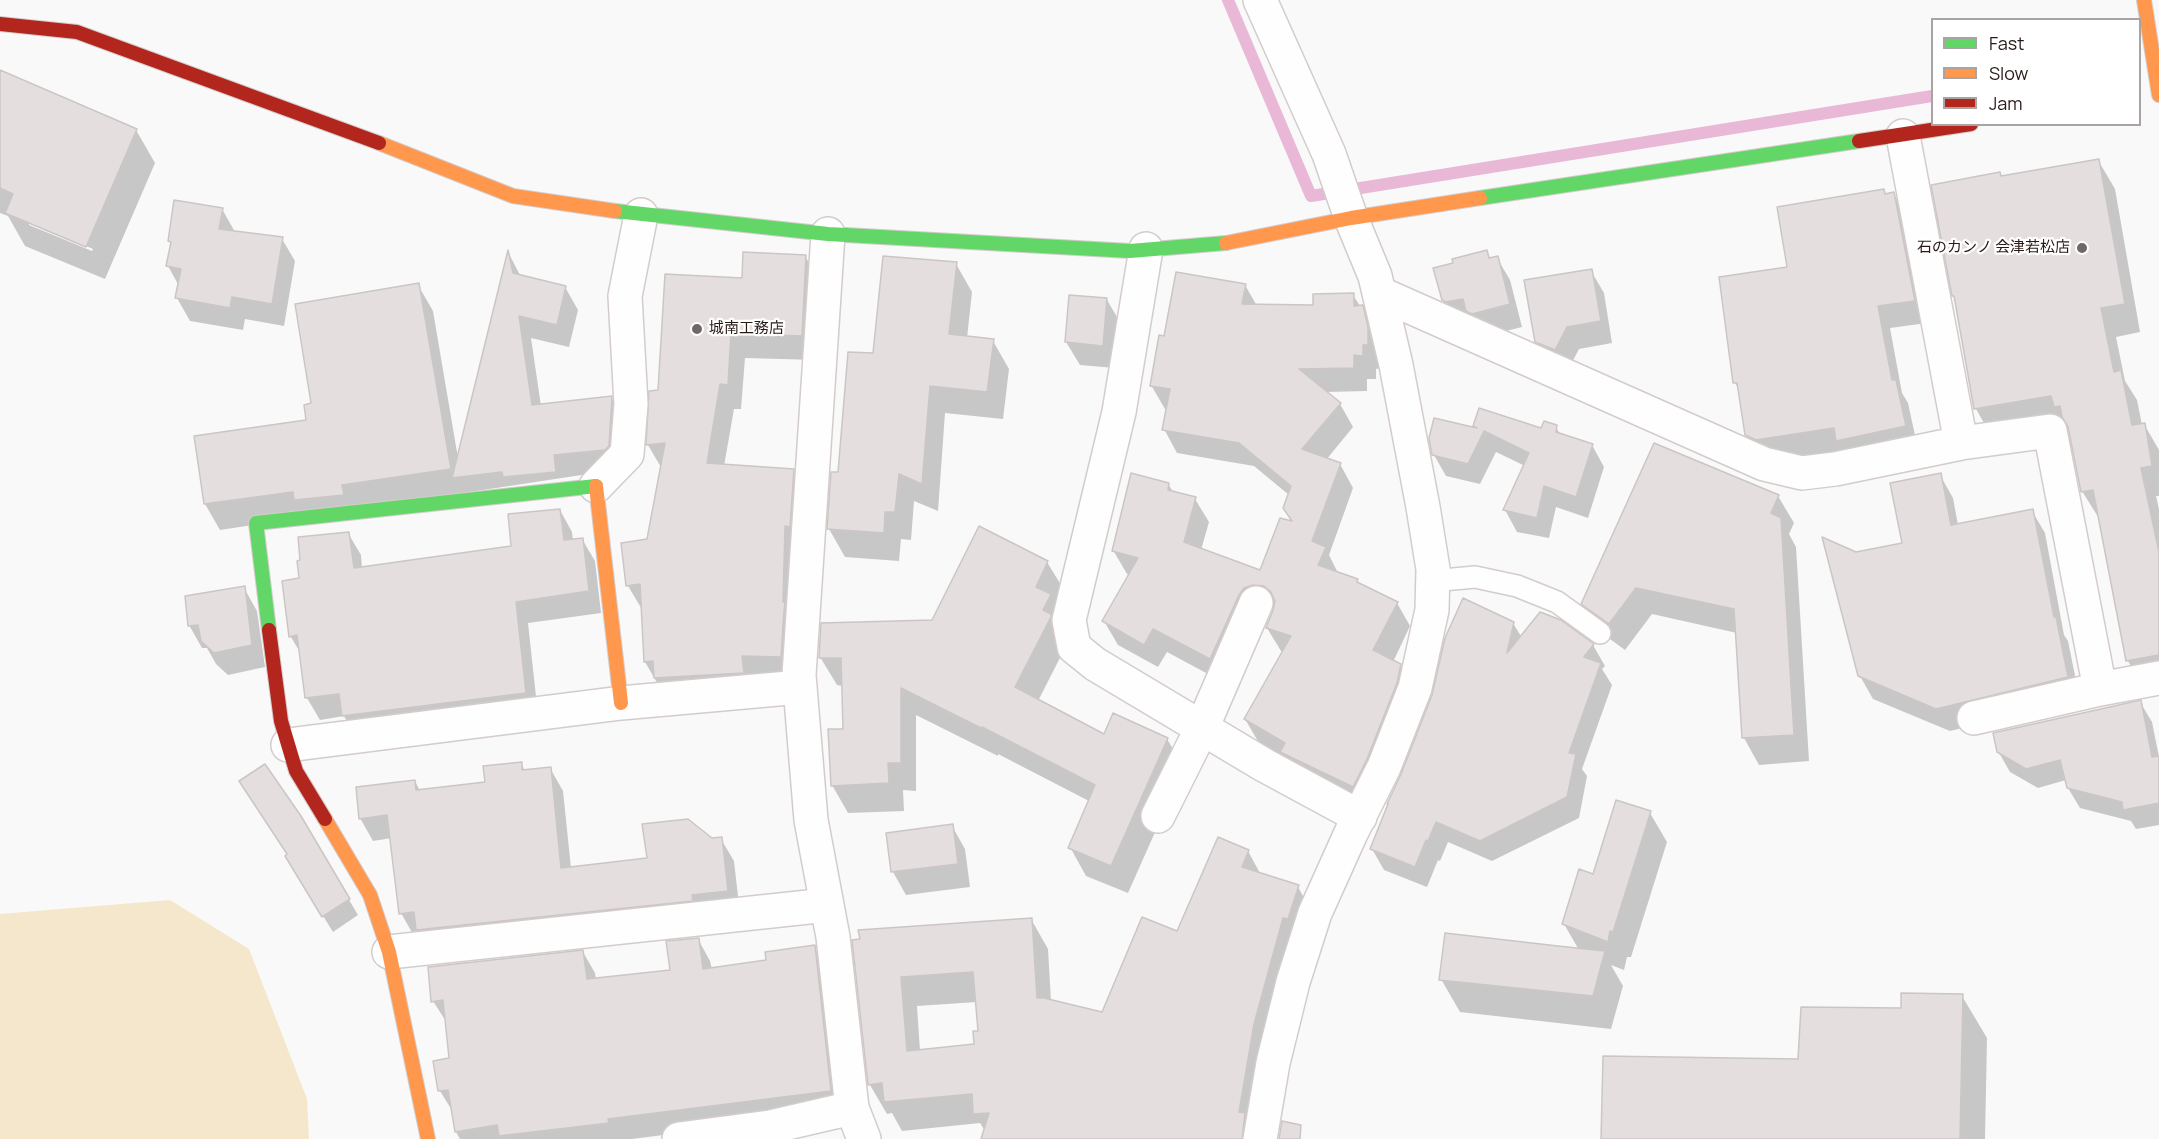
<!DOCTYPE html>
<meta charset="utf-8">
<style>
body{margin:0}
#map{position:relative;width:2159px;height:1139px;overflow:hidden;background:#f9f9f9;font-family:Manrope,sans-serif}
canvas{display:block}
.legend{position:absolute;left:1931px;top:18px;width:210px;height:108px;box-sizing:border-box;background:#fff;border:2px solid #a9a3a2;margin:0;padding:8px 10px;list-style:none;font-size:18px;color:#281a17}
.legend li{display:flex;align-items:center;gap:12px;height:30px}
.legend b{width:30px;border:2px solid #a9a3a2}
</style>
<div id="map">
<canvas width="2159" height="1139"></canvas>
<ul class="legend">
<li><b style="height:8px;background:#63d668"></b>Fast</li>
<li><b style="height:8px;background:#ff974d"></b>Slow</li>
<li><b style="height:8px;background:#b3261e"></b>Jam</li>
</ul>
</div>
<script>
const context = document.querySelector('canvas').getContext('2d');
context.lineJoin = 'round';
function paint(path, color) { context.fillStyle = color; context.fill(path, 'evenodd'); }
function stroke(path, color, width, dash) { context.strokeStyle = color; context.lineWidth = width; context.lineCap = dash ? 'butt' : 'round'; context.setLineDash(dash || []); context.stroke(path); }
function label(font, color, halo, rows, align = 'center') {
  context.font = font + ' Manrope,"Noto Sans JP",sans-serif'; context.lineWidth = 4.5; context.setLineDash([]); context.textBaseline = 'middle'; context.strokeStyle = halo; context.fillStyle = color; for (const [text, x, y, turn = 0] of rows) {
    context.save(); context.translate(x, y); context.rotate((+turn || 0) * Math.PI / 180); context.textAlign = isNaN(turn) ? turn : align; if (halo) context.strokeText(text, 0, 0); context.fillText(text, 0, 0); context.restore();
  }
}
const green = new Path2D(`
 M170 900 249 949 307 1099 309 1139H0V914Z`);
const shadow = new Path2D(`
 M0 72 136 130 155 163 105 279 25 246 8 216 0 213ZM29 222 93 249 92 251 29 225Z
 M2098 160 2115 189 2140 332 2116 337 2125 381 2137 400 2142 425 2144 424 2159 450V496H2156L2159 509V686L2144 689 2128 661 2100 520 2082 491 2071 435 2065 424 1992 437 1976 409 1957 301 1954 296 2001 177Z
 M1883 190 1886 195 1894 194 1906 216 1927 323 1890 328 1902 393 1908 403 1918 449 1851 462 1843 450 1770 462 1759 457 1746 435 1740 392 1735 383 1788 268Z
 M222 209 235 232 282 239 295 261 284 326 245 319 243 330 190 321 177 298 179 286 168 266 172 245 170 241Z
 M1486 252 1491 259 1497 258 1510 280 1522 327 1486 336 1456 323 1443 300 1454 264Z
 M509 254 521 277 565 287 578 310 569 347 531 338 541 406 611 397 624 420 621 469 220 530 205 504 196 437 308 421 313 405 418 285 433 311 458 458Z
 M805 256 820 281 816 360 745 358 741 409H734L724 466 793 471 807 495 795 682 659 686 645 662 643 611 628 586 623 544 649 540 662 469 648 445 651 393 659 392 744 280Z
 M956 264 972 292 967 338 993 341 1009 369 1003 419 945 413 938 511 914 501 911 540 901 539 899 561 845 557 829 529 839 474 875 355Z
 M1591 271 1604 293 1612 343 1579 349 1567 372 1549 364 1536 341Z
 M1245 285 1257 306 1315 307 1353 295 1376 331 1381 368 1376 369V379H1367V391L1325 392 1340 404 1353 427 1326 460 1340 464 1353 488 1329 555 1338 573 1357 580 1360 585 1397 603 1410 626 1393 662 1400 665 1414 689 1367 810 1259 743 1245 719 1284 652 1281 651 1267 628 1275 609 1269 608 1223 682 1167 652 1158 667 1118 645 1104 621 1130 575 1127 574 1113 550 1168 484 1174 493 1195 499 1209 522 1201 550 1261 572 1293 522 1289 495 1254 466 1177 453 1164 429 1168 410 1165 409 1151 385 1166 338Z
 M1107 300 1120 322 1115 368 1080 365 1066 342Z
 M1474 426 1542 430 1556 427 1561 436 1592 445 1604 467 1588 518 1556 507 1549 538 1517 532 1505 510 1525 466 1496 452 1480 484 1446 476 1434 455 1476 429Z
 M1940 475 1953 498 1958 525 2032 511 2045 533 2064 635 2068 641 2080 700 1950 731 1873 699 1860 676 1856 554 1904 544Z
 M1778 496 1794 523 1789 534 1796 547 1809 761 1759 765 1744 738 1737 633 1652 614 1625 650 1599 631 1583 604Z
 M560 510 572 532 573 541 582 539 595 561 601 613 528 623 538 715 356 737 344 716 320 720 307 698 301 654 291 637 301 579 348 533 361 555 362 569 513 547Z
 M980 528 1047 562 1064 590 1066 646 1038 701 1105 736 1167 739 1184 767 1128 893 1086 876 1070 847 1089 801 998 754V756L916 715V791L903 790 904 811 848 813 832 785 845 730 843 686 837 685 820 657 933 621Z
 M244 588 257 611 265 667 228 675 216 664 207 648H202L189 625Z
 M1513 623 1522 638 1593 645 1605 666 1602 669 1612 685 1582 769 1587 776 1579 818 1492 861 1448 842 1440 861 1438 860 1427 887 1384 870 1372 849Z
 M2140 702 2152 722 2159 757V825L2136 829 2131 821 2080 808 2068 788 2066 780 2038 788 2010 772 1998 751Z
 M521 763 525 771 550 768 563 791 571 868 649 859 721 839 734 861 740 914 414 936 401 913 392 838 373 841 360 818 415 781 420 791 487 783Z
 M1650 813 1667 842 1631 957H1627L1624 970 1611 965 1623 986 1611 1029 1460 1012 1441 979 1579 950 1564 924 1594 875Z
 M299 816 358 915 333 932 296 872Z
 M952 826 965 849 970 887 906 895 893 872 888 834Z
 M1248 851 1261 875 1298 887 1314 916 1259 1139H982L985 1131 980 1123 902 1131 892 1113 887 1114 870 1085 854 941 1031 919 1048 949 1051 1001 1103 1014 1178 933ZM977 1002 980 1032 976 1045 920 1051 917 1006Z
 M698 939 710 961 712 969 768 961 814 947 827 968 843 1112 632 1139H460L456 1132 453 1112 440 1091 451 1059 447 1023 433 1001 583 952 595 973 596 980 672 971Z
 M1962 996 1987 1038 1985 1139H1602L1799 1060 1902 1010Z`);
const stream = new Path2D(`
 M1228 0 1311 196 1932 96`);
const building = new Path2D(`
 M0 70 137 129 86 247 5 213 13 194 0 188Z
 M2099 159 2125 304 2101 308 2114 372 2121 370 2132 425 2145 423 2152 466 2141 468 2159 552V655L2126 661 2093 490 2081 492 2068 427 2062 417 2060 406 2054 407 2051 396 1974 409 1954 296H1952L1931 185 2000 172 2001 176Z
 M1884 189 1885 194 1894 192 1915 301 1878 306 1892 380H1896L1906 426 1836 441 1834 428 1756 440 1745 435 1737 383H1733L1719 277 1787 267 1777 207Z
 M174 200 223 208 219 229 283 237 272 304 232 297 230 308 175 298 181 269 166 266 171 242 168 241Z
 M508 250 513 273 566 286 557 325 519 316 532 405 612 396 609 446 605 450 554 455 556 472 503 477 502 472 452 478Z
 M1487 250 1489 258 1498 256 1510 304 1472 314 1466 311 1463 299 1446 302 1442 300 1433 268 1453 263 1452 259Z
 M743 252 806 255 802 336 731 333 728 385 720 384 707 463 794 469 790 527 785 526 783 602H785L784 611 781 657 742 656 744 673 654 678 653 661 644 662 640 584 626 586 621 543 647 539 665 443 646 445 649 391 658 390 665 274 742 278Z
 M883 256 957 262 949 334 994 339 987 392 930 386 922 484 899 474 895 512H885L884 533 827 529 831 472H838L848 352 873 353Z
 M1592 269 1601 321 1567 327 1555 350 1535 342 1524 280Z
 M1176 272 1246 284 1242 304 1313 305V294L1354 293V306L1363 305 1368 327V345H1363V356L1354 355V368L1299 369 1341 403 1302 449 1341 463 1312 541 1326 547 1318 565 1358 579 1357 582 1398 602 1373 650 1401 664 1397 683 1367 759 1353 787 1280 752 1285 743 1244 719 1291 636 1266 628 1273 610 1275 601 1271 592 1264 586 1253 585 1244 588 1239 595 1210 659 1153 629 1144 645 1102 621 1138 558 1112 551 1131 473 1169 483 1168 490 1196 497 1184 542 1260 570 1280 518 1292 521 1283 508 1291 486 1239 443 1162 430 1170 389 1150 386 1159 335 1164 336Z
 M419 283 451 469 342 485 344 495 294 500 293 492 204 504 194 436 306 420 304 405 311 403 295 304Z
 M1069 295 1107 298 1103 346 1065 342Z
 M1479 408 1541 428 1544 421 1557 425 1556 432 1593 444 1576 497 1544 486 1537 518 1503 510 1529 453 1484 431 1468 464 1432 455 1429 438 1434 418 1477 428 1473 426Z
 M1654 443 1779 495 1771 513 1781 518 1794 735 1742 738 1734 609 1636 588 1609 624 1581 604Z
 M1941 473 1951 525 2033 509 2054 617H2056L2068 677 1936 709 1858 676 1822 537 1856 552 1902 543 1890 483Z
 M560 509 564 540 583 538 589 591 516 602 526 693 342 716 339 694 305 698 297 635 289 637 282 581 299 578 297 561 300 560 298 537 349 532 354 568 511 546 508 514Z
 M979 526 1048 561 1036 587 1051 594 1043 610 1051 614V617L1015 687 1104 734 1113 713 1168 738 1111 866 1068 848 1095 785 982 727 981 728 901 688V763H888L889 783 831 786 828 729H843L841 658H819L821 623 932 620Z
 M245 586 252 645 214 653 201 641 198 625 188 626 185 596Z
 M1463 598 1514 622 1507 653 1540 612 1561 620 1594 644 1584 657 1601 663 1569 753 1576 754 1567 797 1480 841 1436 822 1428 841 1426 840 1415 867 1370 849 1388 804H1387L1401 774 1432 695 1445 638Z
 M2141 700 2152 757 2159 756V803L2123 810 2122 802 2067 788 2060 760 2026 769 1997 752 1993 733Z
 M522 762V770L551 767 561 868 647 858 642 824 688 819 712 838 722 837 728 891 692 895 693 901 416 930 414 912 399 914 387 815 359 819 356 787 415 780 416 790 485 782 483 766Z
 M265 764 301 816 350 899 322 917 285 856 287 854 239 781Z
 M1616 800 1651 811 1613 932 1610 931 1608 942 1562 924 1579 869 1593 874Z
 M953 824 958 864 891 872 886 833Z
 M1218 837 1249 850 1242 867 1299 885 1288 919 1283 918 1254 1024 1239 1112 1245 1113 1242 1139H981L989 1113 973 1114 972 1094 884 1102 882 1083 868 1085 852 940 860 939 858 930 1032 918 1037 998H1044L1102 1012 1142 917 1177 931ZM973 972 978 1031H973L974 1044 907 1051 901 977Z
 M1445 933 1558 946 1605 951 1593 996 1439 980Z
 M699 938 703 969 766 960 765 952 815 945 831 1091 608 1119 609 1123 499 1136 497 1125 455 1132 448 1090 438 1091 433 1061 449 1058 443 1000 431 1002 428 967 583 950 587 979 670 970 666 941Z
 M1901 993 1963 994 1960 1139H1601L1603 1056 1798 1059 1801 1007 1901 1008Z
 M1282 1121 1301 1125 1300 1139H1279Z`);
const lane = new Path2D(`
 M1432 581 1475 577 1517 586 1557 602 1600 633`);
const street = new Path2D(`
 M1903 136 1961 443
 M828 234 799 675 811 820 833 937 852 1108 864 1139
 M1146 249 1119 412 1069 620 1074 647 1095 664 1264 765 1360 817
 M1379 293 1764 464 1802 473 1835 469 1961 443 2050 431 2100 689
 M596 486 627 454 631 404 625 296 641 215
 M1974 718 2100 689 2159 678
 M288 745 621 703 800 687
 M1158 816 1202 728 1256 603
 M389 952 827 905
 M679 1139 770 1127 852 1108
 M1260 1139 1273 1063 1293 982 1315 913 1351 833 1384 767 1415 688 1432 610 1433 569 1423 507 1396 365 1375 276 1351 218 1329 154 1260 0`);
const fast = new Path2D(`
 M1480 198 1859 141
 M615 211 828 234 1130 251 1226 243
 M269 630 256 523 596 486`);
const slow = new Path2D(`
 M2144 0 2159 95
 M379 143 513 196 615 211
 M1226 243 1351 218 1480 198
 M596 486 621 703
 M325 819 370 895 389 952 428 1139`);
const jam = new Path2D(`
 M0 24 77 32 379 143
 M1859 141 1971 124
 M269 630 281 721 296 771 325 819`);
const markers = [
 [2082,248,6,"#716866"],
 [697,329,6,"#716866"]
];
const poiNames = [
 ["石のカンノ 会津若松店",2070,248],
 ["城南工務店",709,329,"left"]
];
paint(green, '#f4e7cc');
paint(shadow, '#0003');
stroke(stream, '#e9b8d7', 12);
paint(building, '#e5dede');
stroke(building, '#ccc5c6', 1.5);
stroke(lane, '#d4cccb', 24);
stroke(street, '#d4cccb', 36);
stroke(fast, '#d4cccb', 16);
stroke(slow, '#d4cccb', 16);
stroke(jam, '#d4cccb', 16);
stroke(lane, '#fefefe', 21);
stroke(street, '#fefefe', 33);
stroke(fast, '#63d668', 14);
stroke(slow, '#ff974d', 14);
stroke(jam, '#b3261e', 14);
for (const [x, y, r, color] of markers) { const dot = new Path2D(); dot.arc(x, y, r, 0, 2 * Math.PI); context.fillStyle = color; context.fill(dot); stroke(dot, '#fff', 2); }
label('15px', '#281a17', '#fff', poiNames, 'right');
</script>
